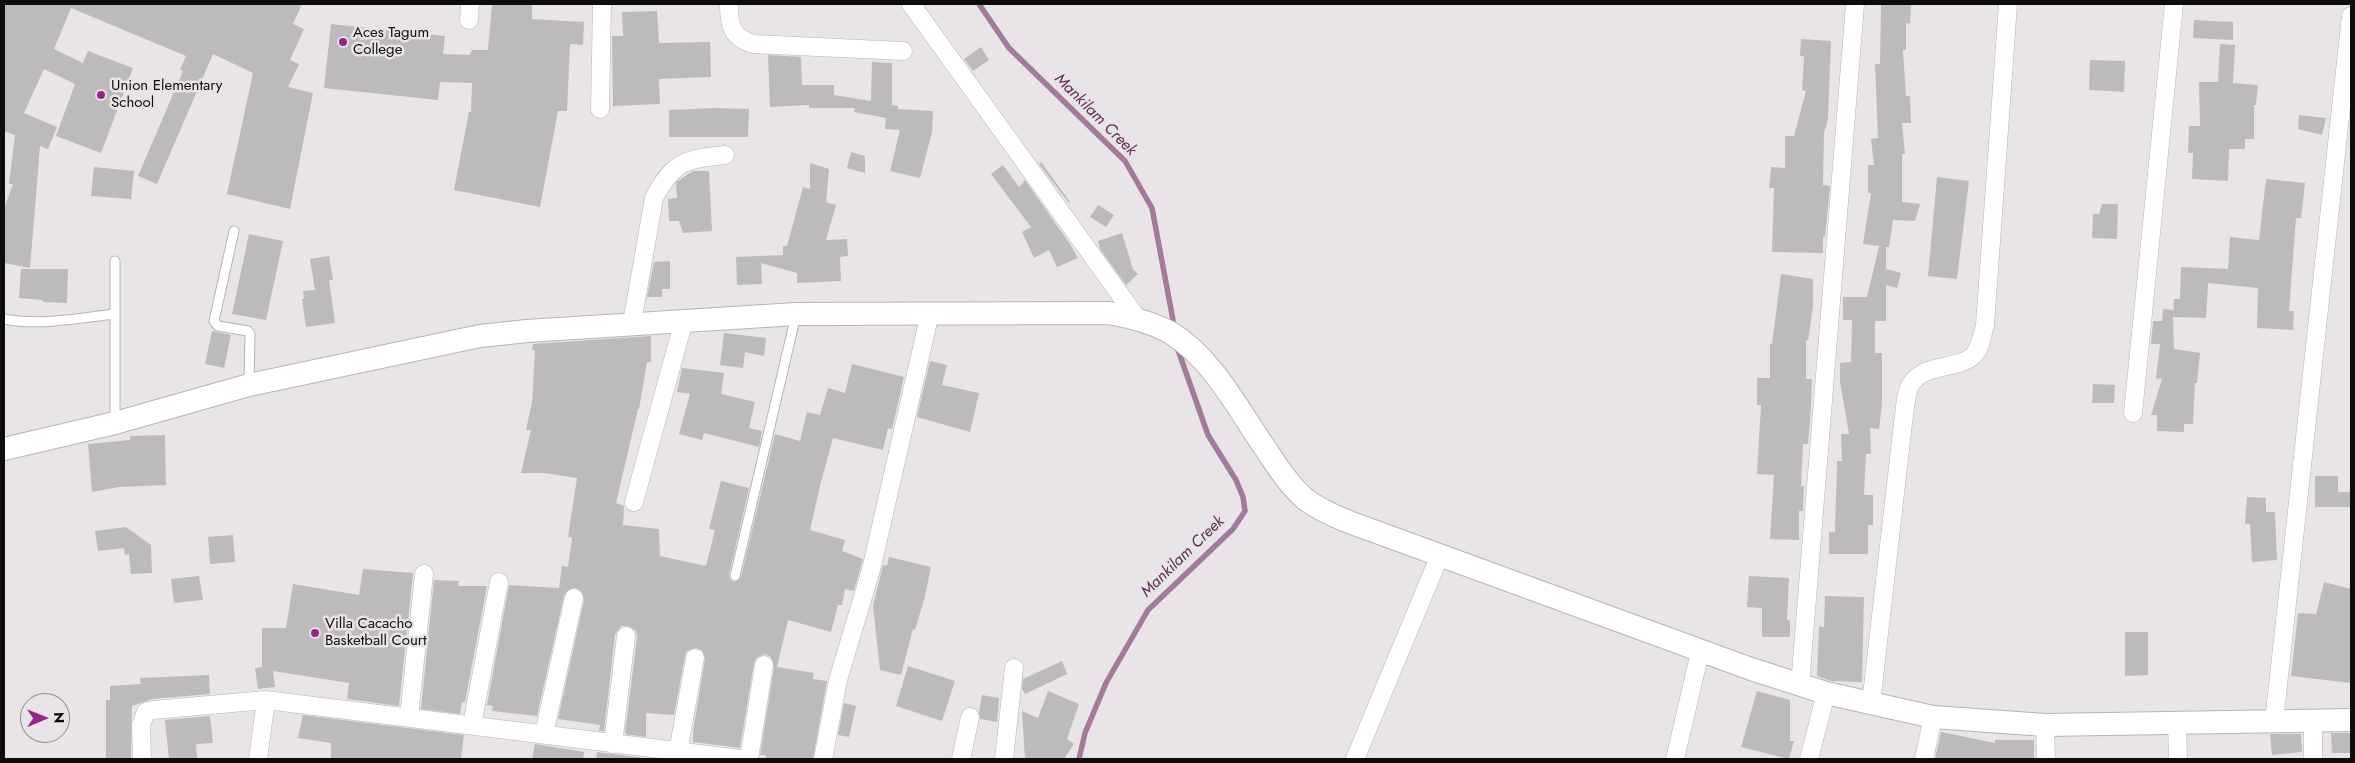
<!DOCTYPE html>
<style>
body{margin:0}
#map{position:relative;width:2355px;height:763px;overflow:hidden;background:#e8e4e7;font-family:Jost,sans-serif}
canvas{display:block}
.frame{position:absolute;inset:0;border:5px solid #0e0d0e;pointer-events:none}
.north{position:absolute;left:20px;top:693px;width:50px;height:50px;box-sizing:border-box;background:#e8e4e7;border:1px solid #918e90;border-radius:50%;rotate:89deg;font-size:14px;font-weight:700;line-height:20px;text-align:center;color:#0e0d0e}
.north::after{content:'';display:block;margin:auto;width:18px;height:22px;background:#942687;clip-path:polygon(50% 0,100% 100%,50% 72%,0 100%)}
</style>
<div id="map">
<canvas width="2355" height="763"></canvas>
<div class="frame"></div>
<div class="north">N</div>
</div>
<script>
const context = document.querySelector('canvas').getContext('2d');
context.lineJoin = 'round';
function stroke(path, color, width, dash) { context.strokeStyle = color; context.lineWidth = width; context.lineCap = dash ? 'butt' : 'round'; context.setLineDash(dash || []); context.stroke(path); }
function paint(path, color) { context.fillStyle = color; context.fill(path, 'evenodd'); }
function label(font, color, halo, rows, align = 'center') {
  context.font = font + ' Jost,sans-serif'; context.lineWidth = 5; context.setLineDash([]); context.textBaseline = 'middle'; context.strokeStyle = halo; context.fillStyle = color; for (const [text, x, y, turn = 0] of rows) {
    context.save(); context.translate(x, y); context.rotate((+turn || 0) * Math.PI / 180); context.textAlign = isNaN(turn) ? turn : align; if (halo) context.strokeText(text, 0, 0); context.fillText(text, 0, 0); context.restore();
  }
}
const stream = new Path2D(`
 M979 4 1009 48 1125 161 1152 208 1173 320
 M1079 759 1085 733 1106 683 1148 610 1233 529 1245 511 1243 497 1236 480 1208 435 1177 347`);
const building = new Path2D(`
 M4 4H302L293 24 304 29 290 60 299 64 288 87 313 93 290 209 227 194 253 73 213 54 157 184 138 176 183 71 180 70 186 56 71 8 54 49 83 63 88 51 133 68 101 153 56 136 75 84 44 69 24 113 57 127 48 149 40 146 30 268 4 263V209L13 184H9L15 135 4 131Z
 M492 4H532V19L584 22 583 45 570 44 567 111H558L540 207 454 190 469 112H471L472 83 440 82 438 100 324 88 331 24 445 36 443 54 470 55 472 50H488Z
 M1881 4H1911L1910 24 1906 23V50H1903L1906 96H1910L1911 123H1902L1905 154H1902V202L1920 204 1915 221 1893 220 1889 247H1886V269L1901 273 1897 288 1886 285V321H1875V353H1882V404L1879 429 1870 428 1871 454H1866L1864 495H1873V525H1868V554H1829V532H1835L1837 461H1842L1841 434H1849L1840 382V363L1851 362 1852 320H1843V297H1867L1879 246 1863 244 1871 193H1868V165H1874L1871 139 1878 138 1875 64H1880Z
 M657 11 659 43 710 42 711 77 659 79 660 104 613 106 612 36H623L622 12Z
 M2194 20 2233 22V40L2193 38Z
 M1801 39 1831 41 1828 119 1824 133 1823 185 1830 186 1825 237H1823V253L1772 252 1774 188H1769L1771 167 1785 168V136H1794L1806 91 1802 90 1804 56H1800Z
 M2220 44 2235 45 2233 83 2258 85 2256 105H2254V139H2245V149H2229L2228 181 2192 179 2193 153H2188L2189 126H2200L2199 82H2218Z
 M981 47 989 60 973 71 964 59Z
 M768 55 801 57 802 85H834V95L871 101 872 62 892 63V105L898 106V109L933 111 932 132 920 178 890 171 900 130 885 129 886 118 854 112 855 108H809V105L770 107Z
 M2090 60 2125 61 2124 92 2089 90Z
 M716 108 749 109 748 137H669V110Z
 M2299 115 2326 118 2322 135 2298 129Z
 M851 152 865 156V173L847 168Z
 M1041 162 1070 202 1069 203 1039 164Z
 M810 163 829 169 826 202 836 205 826 240 847 239 848 256 840 257 841 281 797 283V273L761 263 762 284 737 285 736 257 783 255V246H787L803 187 810 189Z
 M1003 165 1019 187 1025 180 1070 244 1078 258 1057 267 1049 250 1034 258 1022 232 1031 227 991 174Z
 M94 167 134 171 131 199 91 196Z
 M693 171H709L712 231 683 233 679 221H669L668 199 677 198 676 182Z
 M1937 177 1969 181 1957 279 1928 276Z
 M2266 179 2305 183 2301 218H2296L2289 311H2294L2293 330 2257 328 2258 288 2208 283 2206 318 2173 317 2174 349 2200 353 2197 383H2195L2193 424H2184V432L2157 431V415H2151L2162 379 2156 378 2160 344H2151L2153 321H2162L2163 309 2173 310V316L2174 299H2180L2181 267 2228 269 2230 237 2259 240Z
 M2102 204H2118L2117 239 2092 238 2093 214H2099Z
 M1098 205 1114 215 1106 227 1090 217Z
 M1122 233 1133 269 1138 274 1126 285 1100 249 1098 241Z
 M249 234 283 241 266 320 232 314Z
 M329 256 333 280H329L335 323 306 327 302 299H304L303 291 315 290 310 259Z
 M670 261V289H662V297H647L654 262Z
 M21 269H68L67 303 43 302V300L19 298Z
 M1781 274 1813 279V306L1808 341 1806 340V379H1812L1811 406 1808 444H1803L1801 486H1804L1803 511H1799V540L1770 539 1774 475 1757 474 1761 405H1757V378H1770V344H1772Z
 M212 331 231 335 224 368 205 364Z
 M724 333 766 338 764 356 745 352 743 368 720 365Z
 M651 336V362H647L639 409H638L616 503 624 506 623 525 659 529 660 556 706 566 715 530 709 529 721 481 749 488 729 575 730 580 734 582 741 577 775 434 800 441 807 412 820 415 828 388 845 393 852 364 904 377 892 429 888 428 883 450 833 438 820 486 810 530 845 540 842 551 863 559 854 591 845 589 842 605H838L831 632 788 620 777 667 814 673 813 679 827 681 813 759H765L766 755H760L774 667 771 657 765 654 756 658 754 663 740 748 693 742V731L705 659 702 650 696 648 687 651 685 656 674 715 646 713V737L625 734 637 637 636 631 628 626H621L615 635 604 731H599L600 725 558 719 584 600 581 591 576 588 567 591 564 596 537 716 492 711 493 706 487 705 509 585 559 588 562 566 568 567 572 538 568 537 577 478 544 473H521L531 430H526L532 402 535 350H532L533 344Z
 M930 361 947 365 942 385 979 393 970 432 917 417Z
 M682 368 724 373 721 394 755 402 749 428 762 431 759 447 704 433 702 440 679 434 690 394 677 392Z
 M2093 384 2115 385 2114 403H2092Z
 M165 435 166 485 119 487 92 492 88 444 130 440V436Z
 M2315 476H2338V492H2351V507H2315Z
 M2247 497 2266 498V512H2275L2277 560 2252 562 2250 524H2245Z
 M126 527 151 545 152 573 131 574 129 554 125 555 124 548 98 551 95 531Z
 M233 535 235 562 210 564 208 537Z
 M889 557 931 567 924 600 915 630 913 629 901 675 880 670 873 606 883 565 887 566Z
 M363 569 413 573 399 706 347 699 349 683 273 671 275 687 258 689 255 668 262 667V628H286L293 584 359 595Z
 M199 576 203 600 174 603 171 579Z
 M1749 576 1789 578 1787 620H1790V637H1762V608L1747 607Z
 M434 580 459 581 458 586H487L465 702H462L460 714 421 709Z
 M2324 582 2351 589V683L2291 676 2298 613 2316 614Z
 M1825 596 1864 597 1862 682 1831 681 1817 676 1819 626 1824 627Z
 M2125 632H2148V675L2125 676Z
 M1062 661 1067 674 1025 694 1022 689 1023 679Z
 M908 666 955 681 942 721 896 706Z
 M209 675 210 694 152 699 132 706 131 759H106V700H110V686L141 684 140 678Z
 M1048 691 1079 704 1067 739 1074 744 1064 759H1025L1022 711 1038 718Z
 M1757 691 1790 700V741H1794L1789 759 1741 747Z
 M982 695 999 698 997 722 980 719 979 712Z
 M844 703 856 706 849 737 838 735Z
 M303 715 464 735 461 759H331V743L298 738Z
 M210 716 213 743 196 744 197 759H169L165 720Z
 M1941 732 1995 743V740H2034V759H1935Z
 M2331 733H2351V753H2332Z
 M2270 734H2301L2302 752 2272 755Z
 M535 744 584 752 583 759H532Z
 M597 752 645 758V759H596Z`);
const service = new Path2D(`
 M234 231 214 321 218 326 248 331 250 334 249 385
 M4 319C40 326 78 318 115 314
 M115 423V261
 M735 576 796 315`);
const minor = new Path2D(`
 M729 4C729 25 731 37 753 44L903 51
 M911 4 1137 318
 M469 20 470 4
 M600 109 602 4
 M632 323 654 198C673 161 686 159 725 155
 M2133 413 2174 4
 M634 502 684 320
 M1800 685 1855 4
 M1871 704 1903 423C1905 412 1905 393 1911 384 1925 362 1957 371 1974 355 1981 347 1982 335 1985 325L2008 4
 M409 717 424 574
 M2313 721V759
 M2274 722 2351 16
 M2177 724 2178 759
 M472 725 499 582
 M2045 725 2046 759
 M544 734 574 598
 M613 744 626 636
 M678 752 695 658
 M142 759 141 725 146 712 153 710 266 700 740 759
 M258 759 266 700
 M749 759 764 665
 M823 759 838 680 871 570 930 313
 M961 759 970 717
 M1004 759 1014 668
 M1355 759 1440 555
 M1675 759 1700 652
 M1809 759 1826 693
 M1924 759 1933 717`);
const tertiary = new Path2D(`
 M4 449 115 423 249 385 480 336 527 331 796 314 1109 313C1130 317 1152 322 1171 333 1212 358 1238 409 1265 448 1277 466 1289 485 1305 499 1318 509 1334 516 1349 522L1751 669 1826 693 1933 717 2045 725 2351 720`);
const markers = [
 [343,42,5,"#942687"],
 [101,95,5,"#942687"],
 [315,633,5,"#942687"]
];
const poiNames = [
 ["Aces Tagum",353,33],
 ["College",353,50],
 ["Union Elementary",111,86],
 ["School",111,103],
 ["Villa Cacacho",325,624],
 ["Basketball Court",325,641]
];
const waterNames = [
 ["Mankilam Creek",1095,115,45],
 ["Mankilam Creek",1183,557,-44]
];
stroke(stream, '#a17b99', 5.5);
paint(building, '#bdbabd');
stroke(service, '#b7b4b6', 11);
stroke(minor, '#b7b4b6', 19);
stroke(tertiary, '#b7b4b6', 24);
stroke(service, '#fff', 9);
stroke(minor, '#fff', 18);
stroke(tertiary, '#fff', 22);
for (const [x, y, r, color] of markers) { const dot = new Path2D(); dot.arc(x, y, r, 0, 2 * Math.PI); context.fillStyle = color; context.fill(dot); stroke(dot, '#e8e4e7', 2); }
label('15px', '#0e0d0e', '#e8e4e7', poiNames, 'left');
label('italic 16px', '#5d2b55', '#e8e4e7', waterNames);
</script>
